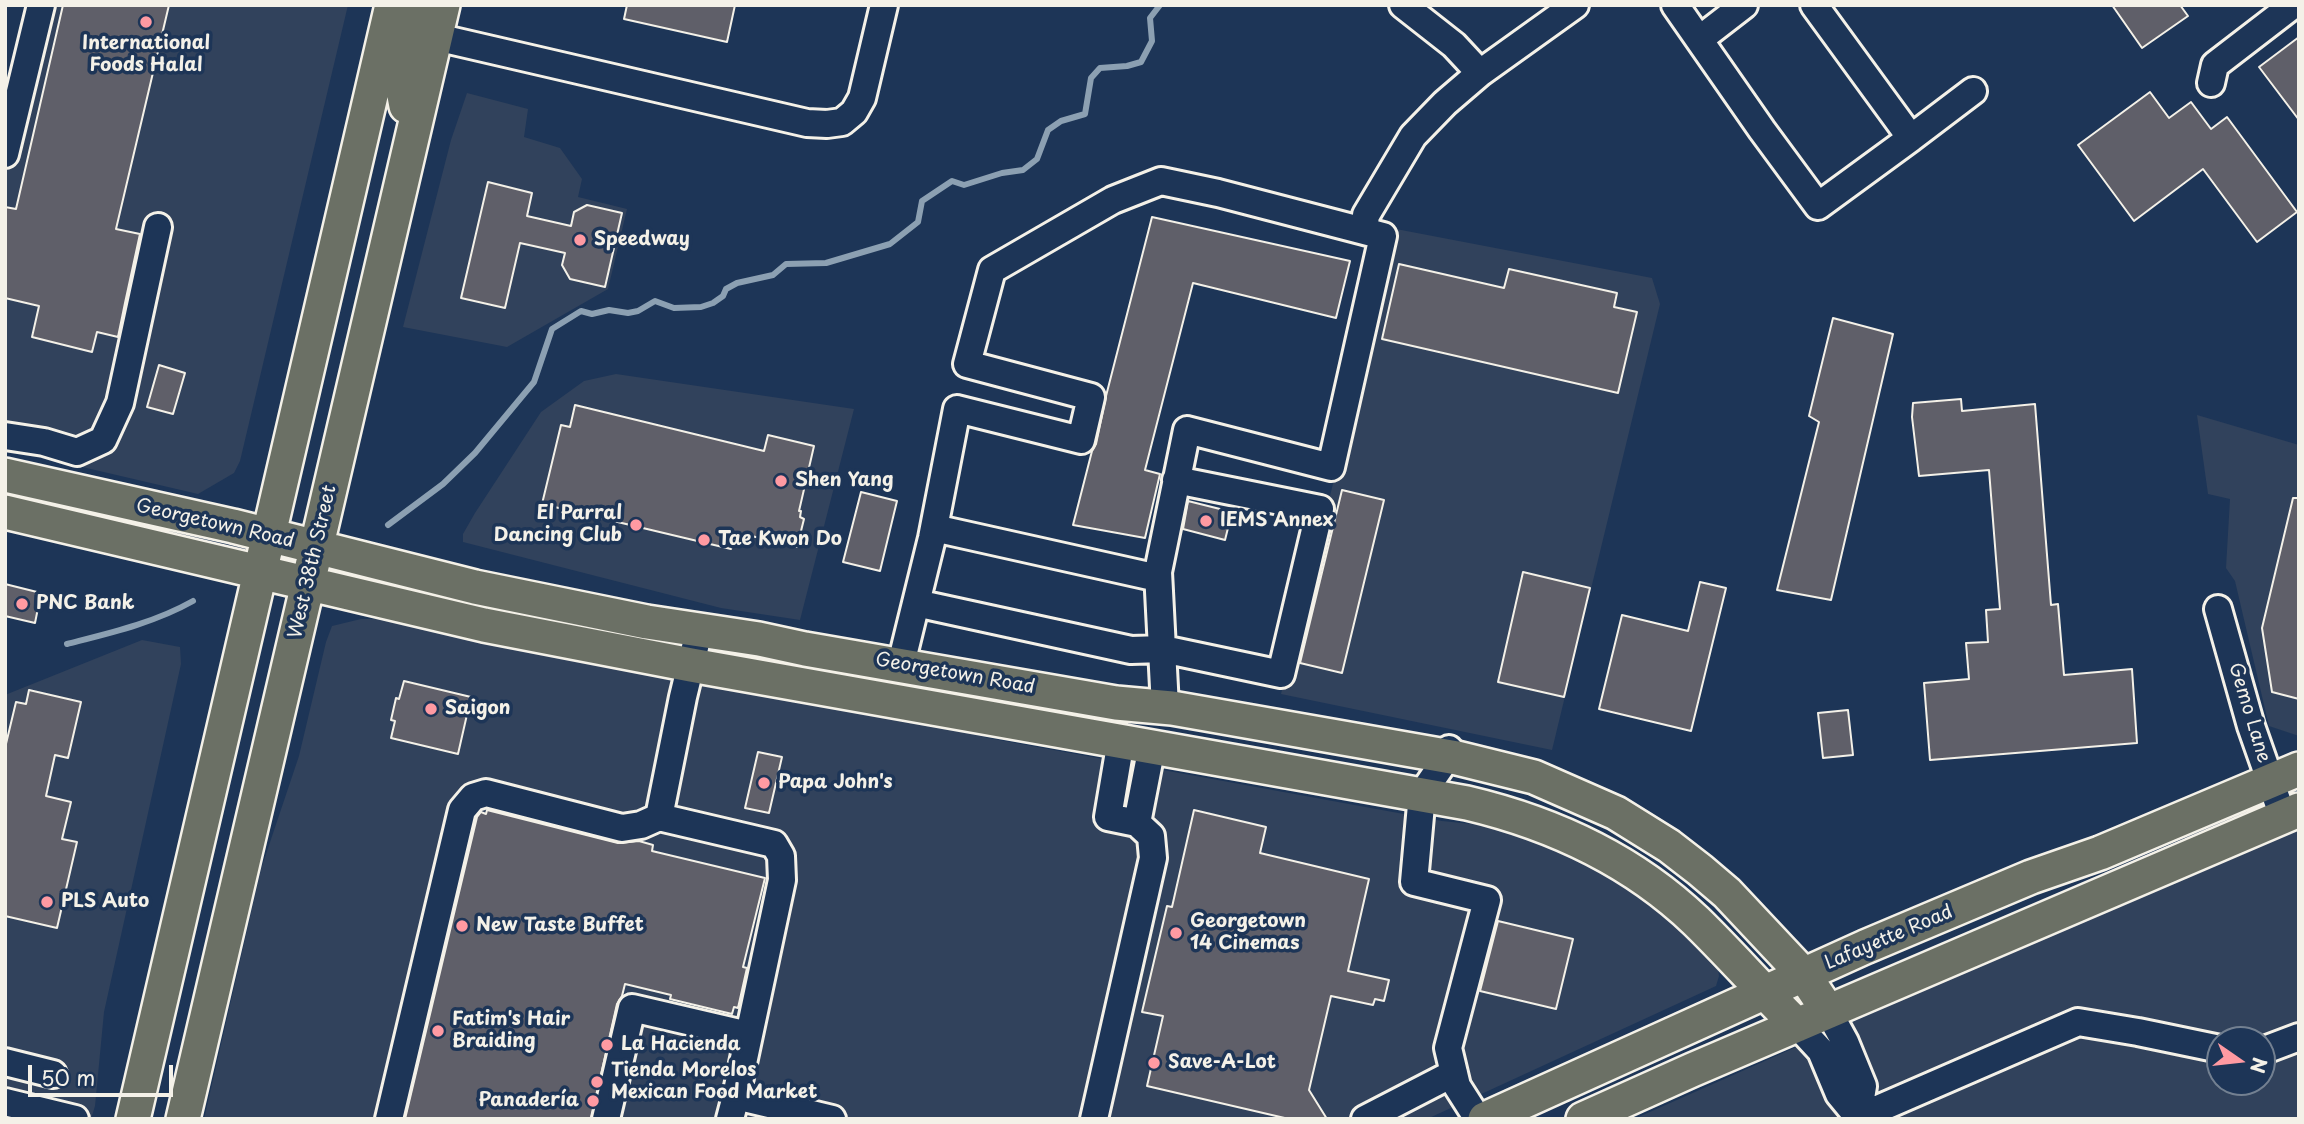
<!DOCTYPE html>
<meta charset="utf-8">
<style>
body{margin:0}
#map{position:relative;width:2304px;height:1124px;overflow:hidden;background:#1d3557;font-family:"Playpen Sans",sans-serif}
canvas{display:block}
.frame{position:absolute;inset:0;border:7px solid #f4f1e8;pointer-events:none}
.north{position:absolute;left:2206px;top:1026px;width:70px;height:70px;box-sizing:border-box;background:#1d3557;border:2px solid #738091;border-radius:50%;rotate:104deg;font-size:19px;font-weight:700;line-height:28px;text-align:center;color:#f4f1e8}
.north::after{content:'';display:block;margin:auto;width:24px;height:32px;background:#ff9aa2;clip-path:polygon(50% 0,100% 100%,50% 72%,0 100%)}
.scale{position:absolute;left:28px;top:1065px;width:145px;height:32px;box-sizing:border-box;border:4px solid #f4f1e8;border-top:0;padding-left:9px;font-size:21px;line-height:24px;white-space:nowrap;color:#f4f1e8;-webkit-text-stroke:5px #1d3557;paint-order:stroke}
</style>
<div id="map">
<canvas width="2304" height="1124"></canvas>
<div class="frame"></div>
<div class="north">N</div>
<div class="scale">50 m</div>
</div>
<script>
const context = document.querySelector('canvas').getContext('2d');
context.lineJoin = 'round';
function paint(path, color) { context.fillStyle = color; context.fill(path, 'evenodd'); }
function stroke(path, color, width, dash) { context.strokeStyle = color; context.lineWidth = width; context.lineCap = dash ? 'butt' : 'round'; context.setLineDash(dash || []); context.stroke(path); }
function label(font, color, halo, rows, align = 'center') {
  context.font = font + ' "Playpen Sans",sans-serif'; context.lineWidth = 7; context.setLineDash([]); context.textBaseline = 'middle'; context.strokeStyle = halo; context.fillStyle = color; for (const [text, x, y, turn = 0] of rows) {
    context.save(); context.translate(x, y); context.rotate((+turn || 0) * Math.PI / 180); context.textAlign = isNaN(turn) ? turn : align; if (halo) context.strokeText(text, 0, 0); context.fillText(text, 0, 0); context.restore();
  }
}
const built = new Path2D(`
 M32 5H348L240 461 234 473 198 494 5 449V116Z
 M467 93 528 109 524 137 560 148 582 179 578 197 627 209 608 289 507 347 403 327 451 140Z
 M1396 229 1652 278 1660 304 1552 750 1281 694Z
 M616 374 854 409 800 620 721 608 463 542V534L475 513 541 412 584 381Z
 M2197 415 2299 445V736L2269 726 2235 581 2226 568 2230 499 2208 494Z
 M361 619H390L513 648 910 719 988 738 1442 821 1482 825 1548 846 1603 871 1645 897 1717 961 1719 976 1716 986 1427 1119H204L261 869 299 756 326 642 332 626Z
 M142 640 180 647 181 664 104 1012 95 1106 91 1119H5V695Z
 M2299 830V1119H1634L1927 989ZM2220 1040H2262V1082H2220Z`);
const stream = new Path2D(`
 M388 525 443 484 475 453 534 382 552 329 581 311 592 314 609 310 628 313 638 311 655 301 674 308 701 307 713 303 723 296 726 289 737 283 773 275 786 264 826 263 890 244 918 222 922 201 952 181 964 185 1002 173 1023 170 1037 159 1048 130 1061 121 1085 114 1091 78 1100 68 1127 66 1141 62 1152 41 1150 18 1160 5
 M67 644C110 633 154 623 193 601`);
const building = new Path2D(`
 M63 5H169L116 229 140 234 125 303 118 337 97 332 92 352 32 337 39 306 5 298V207L16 209Z
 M627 5H735L727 42 624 19Z
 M2112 5H2180L2188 16 2142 48Z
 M2299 37V120L2259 67Z
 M2150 92 2169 118 2191 102 2211 129 2227 117 2297 212 2257 242 2203 169 2134 221 2078 145Z
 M488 182 532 193 527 216 571 226 574 212 587 205 622 213 605 287 570 279 562 265 565 253 520 243 505 308 461 298Z
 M1152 217 1350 261 1336 318 1193 283 1145 470 1160 474 1145 538 1073 525 1092 451 1096 444 1106 396Z
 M1399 264 1504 288 1509 269 1617 293 1614 307 1637 312 1618 393 1382 339Z
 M1833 318 1893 334 1831 600 1777 590 1819 422 1809 416Z
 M159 365 185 373 173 414 147 407Z
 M1961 399 1962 411 2035 404 2051 605 2058 604 2064 675 2132 669 2137 743 1930 760 1924 683 1969 679 1966 643 1988 642 1986 610 2000 609 1989 470 1919 476 1912 417 1913 403Z
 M575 405 764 451 768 435 814 446 799 511H801L800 517 804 519 797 547 735 532 731 549 542 504 561 425 570 427Z
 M1342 490 1384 500 1342 673 1300 663Z
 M861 492 897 501 880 571 843 562Z
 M2293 498H2299V699L2272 692 2262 628Z
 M1188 501 1232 512 1225 540 1183 529Z
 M1523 572 1590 588 1564 697 1498 682Z
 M1700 582 1726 588 1691 731 1599 709 1622 615 1688 631Z
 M5 584 41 593 35 623 5 616Z
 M404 681 471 697 458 754 391 738 395 721 391 720 396 698 399 699Z
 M29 690 81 702 68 758 55 755 46 796 71 802 62 839 77 842 57 928 5 916V748L16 702 26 704Z
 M1848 710 1853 755 1823 758 1818 713Z
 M758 752 782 757 769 813 745 808Z
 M487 810 618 843 639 841 653 845 652 851 765 878 743 967 747 968 738 1008 734 1007 732 1014 670 999 671 995 625 984 622 996 617 1004 591 1119H405L477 817 481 812 486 814Z
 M1194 810 1266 827 1260 853 1369 879 1348 971 1389 980 1384 1001 1375 999 1373 1005 1331 996 1309 1090 1327 1119H1289L1147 1086 1163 1016 1142 1012 1167 906 1172 907Z
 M1498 921 1573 939 1556 1009 1480 991Z`);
const minor = new Path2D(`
 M1403 5 1454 45 1480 73
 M1675 5 1762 130 1818 206 1911 138 1814 5
 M436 37 807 123 827 124 842 122 854 112 862 98 884 5
 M1700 39 1744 5
 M2211 83 2215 65 2293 5
 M1911 138 1973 91
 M5 154 41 5
 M5 436 44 442 77 452 103 440 120 403 158 227
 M934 528 1158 578
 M916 603 1131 650 1163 649 1281 674 1320 509 1176 480
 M2218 609 2251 726 2283 817
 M699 631 683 697 659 817 774 844 781 856 782 880 736 1096
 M901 664 932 538 957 409 1081 440 1091 397 967 364 992 270 1113 200 1161 181 1218 193 1364 231 1366 215 1413 136 1445 103 1480 73 1575 5
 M1165 707 1158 572 1187 430 1331 467 1383 236 1364 231
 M1121 740 1108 817 1137 823 1152 746
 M1449 749 1448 756 1422 794 1414 882 1487 900 1448 1048 1457 1086 1478 1119
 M1828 1011 1845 1042 1863 1086 1858 1117
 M1797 1025 1821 1051 1839 1094 1858 1117
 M2262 1051 2299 1037
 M5 1062 53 1074
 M5 1102 75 1119
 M389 1119 462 810 473 797 486 793 622 828 641 825 659 817
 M606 1119 632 1008 748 1035
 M730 1119 736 1096 832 1119
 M1094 1119 1153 858 1151 836 1137 823
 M1365 1119 1454 1073
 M1855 1119 2078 1022 2138 1032 2220 1049`);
const major = new Path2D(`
 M406 106 402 85 417 5
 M5 475 233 526 475 587 647 622 759 639 805 649 1116 703 1172 708 1457 758 1534 777 1616 813 1669 846 1700 870 1727 893 1804 975 1828 1011
 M5 512 484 625 691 665 1467 803C1552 823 1632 860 1696 921 1731 955 1762 991 1797 1025
 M133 1119 392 5
 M183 1119 443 5
 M1485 1119 1865 947 2031 877 2100 853 2299 769
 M1583 1119 1692 1070 2299 810`);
const markers = [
 [146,22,7,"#ff9aa2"],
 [580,240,7,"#ff9aa2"],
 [781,481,7,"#ff9aa2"],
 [1206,521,7,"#ff9aa2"],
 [636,525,7,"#ff9aa2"],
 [704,540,7,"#ff9aa2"],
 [22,604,7,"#ff9aa2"],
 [431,709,7,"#ff9aa2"],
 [764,783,7,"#ff9aa2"],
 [47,902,7,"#ff9aa2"],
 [462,926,7,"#ff9aa2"],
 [1176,933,7,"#ff9aa2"],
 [438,1031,7,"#ff9aa2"],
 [607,1045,7,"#ff9aa2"],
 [1154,1063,7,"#ff9aa2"],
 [597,1082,7,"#ff9aa2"],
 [593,1101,7,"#ff9aa2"]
];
const poiNames = [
 ["International",146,44,"center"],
 ["Foods Halal",146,66,"center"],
 ["Speedway",594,240],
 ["Shen Yang",795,481],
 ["El Parral",622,514,"right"],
 ["Dancing Club",622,536,"right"],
 ["IEMS Annex",1220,521],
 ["Tae Kwon Do",718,540],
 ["PNC Bank",36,604],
 ["Saigon",445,709],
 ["Papa John's",778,783],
 ["PLS Auto",61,902],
 ["Georgetown",1190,922],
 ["14 Cinemas",1190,944],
 ["New Taste Buffet",476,926],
 ["Fatim's Hair",452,1020],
 ["Braiding",452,1042],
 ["La Hacienda",621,1045],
 ["Save-A-Lot",1168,1063],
 ["Tienda Morelos",611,1071],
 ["Mexican Food Market",611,1093],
 ["Panadería",579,1101,"right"]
];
const streetNames = [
 ["Georgetown Road",215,524,13],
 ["West 38th Street",313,562,-77],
 ["Georgetown Road",955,674,10],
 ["Gemo Lane",2249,713,73],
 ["Lafayette Road",1889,938,-23]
];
paint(built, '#31425c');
stroke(stream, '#8ca0b2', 6);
paint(building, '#5f5f69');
stroke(building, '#f4f1e8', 2);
stroke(minor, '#f4f1e8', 32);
stroke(major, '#f4f1e8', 38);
stroke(minor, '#1d3557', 26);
stroke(major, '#6b7065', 33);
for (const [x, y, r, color] of markers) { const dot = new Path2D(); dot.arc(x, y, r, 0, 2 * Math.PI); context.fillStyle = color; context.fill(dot); stroke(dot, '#1d3557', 2.5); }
label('bold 19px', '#f4f1e8', '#1d3557', poiNames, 'left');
label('19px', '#f4f1e8', '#1d3557', streetNames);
</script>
